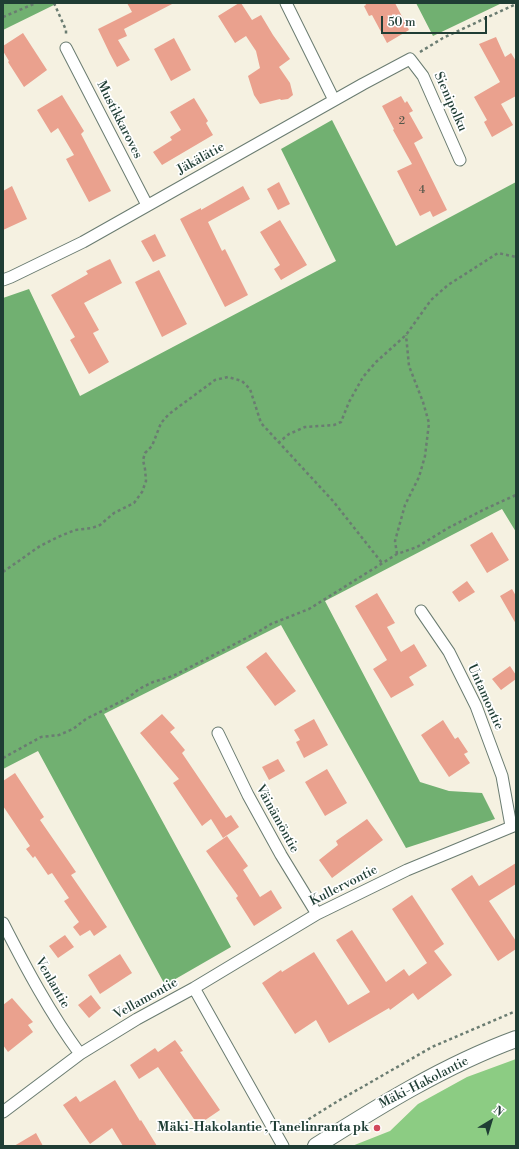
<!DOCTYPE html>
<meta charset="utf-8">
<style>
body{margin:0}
#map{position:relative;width:519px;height:1149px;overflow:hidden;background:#f5f1e1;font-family:"Libre Bodoni",serif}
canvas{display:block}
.frame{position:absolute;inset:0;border:4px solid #1f3d34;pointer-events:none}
.north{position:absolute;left:471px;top:1101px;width:40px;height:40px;-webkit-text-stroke:3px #fff;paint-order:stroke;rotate:38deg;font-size:11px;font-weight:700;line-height:16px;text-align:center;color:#1f3d34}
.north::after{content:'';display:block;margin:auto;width:14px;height:18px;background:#1f3d34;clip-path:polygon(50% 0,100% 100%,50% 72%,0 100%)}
.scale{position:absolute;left:381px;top:16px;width:106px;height:18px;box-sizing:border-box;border:2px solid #1f3d34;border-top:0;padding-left:5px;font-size:12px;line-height:14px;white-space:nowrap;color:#1f3d34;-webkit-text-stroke:3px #fff;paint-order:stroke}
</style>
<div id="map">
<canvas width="519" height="1149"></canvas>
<div class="frame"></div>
<div class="north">N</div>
<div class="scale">50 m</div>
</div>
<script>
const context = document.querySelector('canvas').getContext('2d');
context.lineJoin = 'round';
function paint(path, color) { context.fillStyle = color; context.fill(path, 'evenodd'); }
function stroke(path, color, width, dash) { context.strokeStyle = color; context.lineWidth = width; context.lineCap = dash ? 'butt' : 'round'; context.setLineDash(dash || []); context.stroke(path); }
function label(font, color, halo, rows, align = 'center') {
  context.font = font + ' "Libre Bodoni",serif'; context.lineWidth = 3.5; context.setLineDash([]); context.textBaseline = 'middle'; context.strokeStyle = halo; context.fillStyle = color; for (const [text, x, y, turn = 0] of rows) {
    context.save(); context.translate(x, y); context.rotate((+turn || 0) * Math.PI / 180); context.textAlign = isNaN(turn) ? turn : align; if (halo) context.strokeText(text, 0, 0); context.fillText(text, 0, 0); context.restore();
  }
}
const green = new Path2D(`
 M516 1059V1146H352L390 1131 418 1104 467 1077Z`);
const forest = new Path2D(`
 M3 3H58L3 30Z
 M416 3H502L433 36Z
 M332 120 396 246 516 182V532L502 509 325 601 420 782 449 791 482 793 495 819 406 848 281 625 104 714 231 947 165 985 38 751 3 769V298L29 289 80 396 336 261 281 149Z`);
const building = new Path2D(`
 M127 3H174L124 29 127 36 118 40 130 60 117 67 110 54 98 29 132 12Z
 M239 3H241L252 20 261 15 273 35 290 59 279 67 290 83 293 95 288 99 281 100 280 99 260 104 254 95 248 76 260 68 256 51 246 36 235 43 218 16Z
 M365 3H395L409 30 387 43 372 15 369 16 364 6 366 5Z
 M23 33 47 70 24 87 8 62 9 61 3 51V46Z
 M496 37 505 57 511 53 516 61V96L501 104 513 125 492 137 484 122 487 120 474 97 500 82 479 44Z
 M174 38 191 70 171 81 154 49Z
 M62 95 84 131 81 134 111 191 89 202 66 159 74 155 58 128 51 133 37 110Z
 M401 96 405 103 407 101 413 111 409 113 423 138 414 143 447 210 433 217 430 211 420 216 397 171 412 164 393 130 394 129 382 106Z
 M194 98 208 121 206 123 213 135 162 165 153 152 172 140 170 137 181 130 170 112Z
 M279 182 290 204 278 210 267 189Z
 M12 186 27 219 3 230V191Z
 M243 186 250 199 208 222 222 251 225 249 248 295 225 307 180 219 201 208V210Z
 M280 220 307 265 281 280 274 269 280 265 260 232Z
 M155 234 166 256 153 262 141 241Z
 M110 259 122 283 84 303 99 330 93 333 109 362 89 374 70 340 75 337 51 295 88 274 86 271Z
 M159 270 187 324 162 337 135 282Z
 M492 532 509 560 487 573 470 545Z
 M467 581 475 592 459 602 452 592Z
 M512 589 516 596V624L500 596Z
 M377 593 395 623 387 627 401 652 414 644 427 666 409 677 414 685 391 698 373 669 387 660 355 606Z
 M266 652 296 691 275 706 246 667Z
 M510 666 516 675V679L501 690 492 679Z
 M162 714 175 728 170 732 185 750 182 753 226 818 231 815 239 827 223 838 211 819 202 826 173 783 179 779 140 733Z
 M314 719 328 745 304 758 296 742 300 740 294 730Z
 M443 720 455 739 458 737 468 752 464 754 470 763 449 777 421 735Z
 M278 759 285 771 269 780 262 767Z
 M327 769 347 803 325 816 305 782Z
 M15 773 44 817 40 820 76 872 71 875 107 927 94 936 90 930 80 936 73 927 79 922 64 901 69 898 52 873 48 875 35 856 33 858 26 849 30 846 3 806V781Z
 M367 819 383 840 332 878 319 860 338 845 336 841Z
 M227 836 248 866 243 870 260 897 271 890 282 908 254 926 236 898 238 896 206 851Z
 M516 863V884L489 901 516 941V949L498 961 451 889 472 875 479 886Z
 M412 895 444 944 434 951 452 975 418 1000 413 993 390 1010 389 1008 329 1043 316 1020 295 1034 262 983 281 970 282 972 314 952 348 1005 370 992 336 940 352 930 386 982 404 969 409 976 427 963 392 909Z
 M65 935 74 947 58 958 49 946Z
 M120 954 132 973 100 994 88 975Z
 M91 995 101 1008 89 1018 78 1005Z
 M12 998 33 1022 28 1025 33 1032 8 1052 3 1045V1005Z
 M175 1040 183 1051 180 1052 220 1110 198 1125 158 1067 139 1079 130 1065 155 1048 158 1052Z
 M115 1080 140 1121 141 1120 157 1146H123L112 1128 90 1144 63 1105 76 1096 80 1102Z
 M36 1133 43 1146H14Z`);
const path = new Path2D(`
 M54 3 66 30V36
 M3 17 36 3
 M420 52 443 38 516 4
 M278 443 289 434 305 427 334 425 341 422 349 402 363 377 376 362 406 335 431 300 448 285 498 253 516 257
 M397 554 395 541 405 505 419 477 425 456 429 423 423 402 409 366 406 335
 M3 572 40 546 58 537 75 530 92 528 100 525 114 513 134 503 142 492 146 481 145 469 143 460 145 453 152 446 161 423 169 414 215 380 228 377 242 381 250 389 261 423 333 501 382 563
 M3 758 41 737 59 735 73 729 86 719 128 698 139 689 153 682 173 676 258 632 271 624 309 609 397 554 417 547 448 528 483 510 516 495
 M288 1132 338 1101 432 1047 516 1011`);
const street = new Path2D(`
 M286 3 334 100
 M66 48 147 205
 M3 280 11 277 83 242 363 84 410 59 423 76 460 160
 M421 611 449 652 476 706 502 776 511 826
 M218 733 248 795 281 855 317 914
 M3 923C26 968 50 1013 80 1054
 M194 988 283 1146
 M3 1112 80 1054 137 1019 194 988 317 914 407 870 516 825`);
const secondary = new Path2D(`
 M316 1146C379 1106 445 1065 516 1039`);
const markers = [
 [377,1128,4,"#d1495b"]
];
const numberNames = [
 ["2",402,121],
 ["4",422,190]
];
const streetNames = [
 ["Sienipolku",450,102,66],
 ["Mustikkaroves",119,120,63],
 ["Jäkälätie",201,159,-29],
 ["Untamontie",485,697,66],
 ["Väinämöntie",277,819,61],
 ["Kullervontie",344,886,-27],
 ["Venlantie",52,983,60],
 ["Vellamontie",146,999,-29],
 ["Mäki-Hakolantie",424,1083,-27]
];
const poiNames = [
 ["Mäki-Hakolantie , Tanelinranta pk",369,1128]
];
paint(green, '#8ccc83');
paint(forest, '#71b071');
paint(building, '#eaa18e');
stroke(street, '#6a7c71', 13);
stroke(secondary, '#6a7c71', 18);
stroke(path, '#6a7c71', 2.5, [3, 3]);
stroke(street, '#fff', 11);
stroke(secondary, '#fff', 16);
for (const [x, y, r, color] of markers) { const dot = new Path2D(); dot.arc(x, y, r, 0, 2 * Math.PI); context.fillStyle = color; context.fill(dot); stroke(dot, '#fff', 1.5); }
label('11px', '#52564a', null, numberNames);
label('13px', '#1f3d34', '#fff', streetNames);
label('bold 13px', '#1f3d34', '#fff', poiNames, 'right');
</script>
